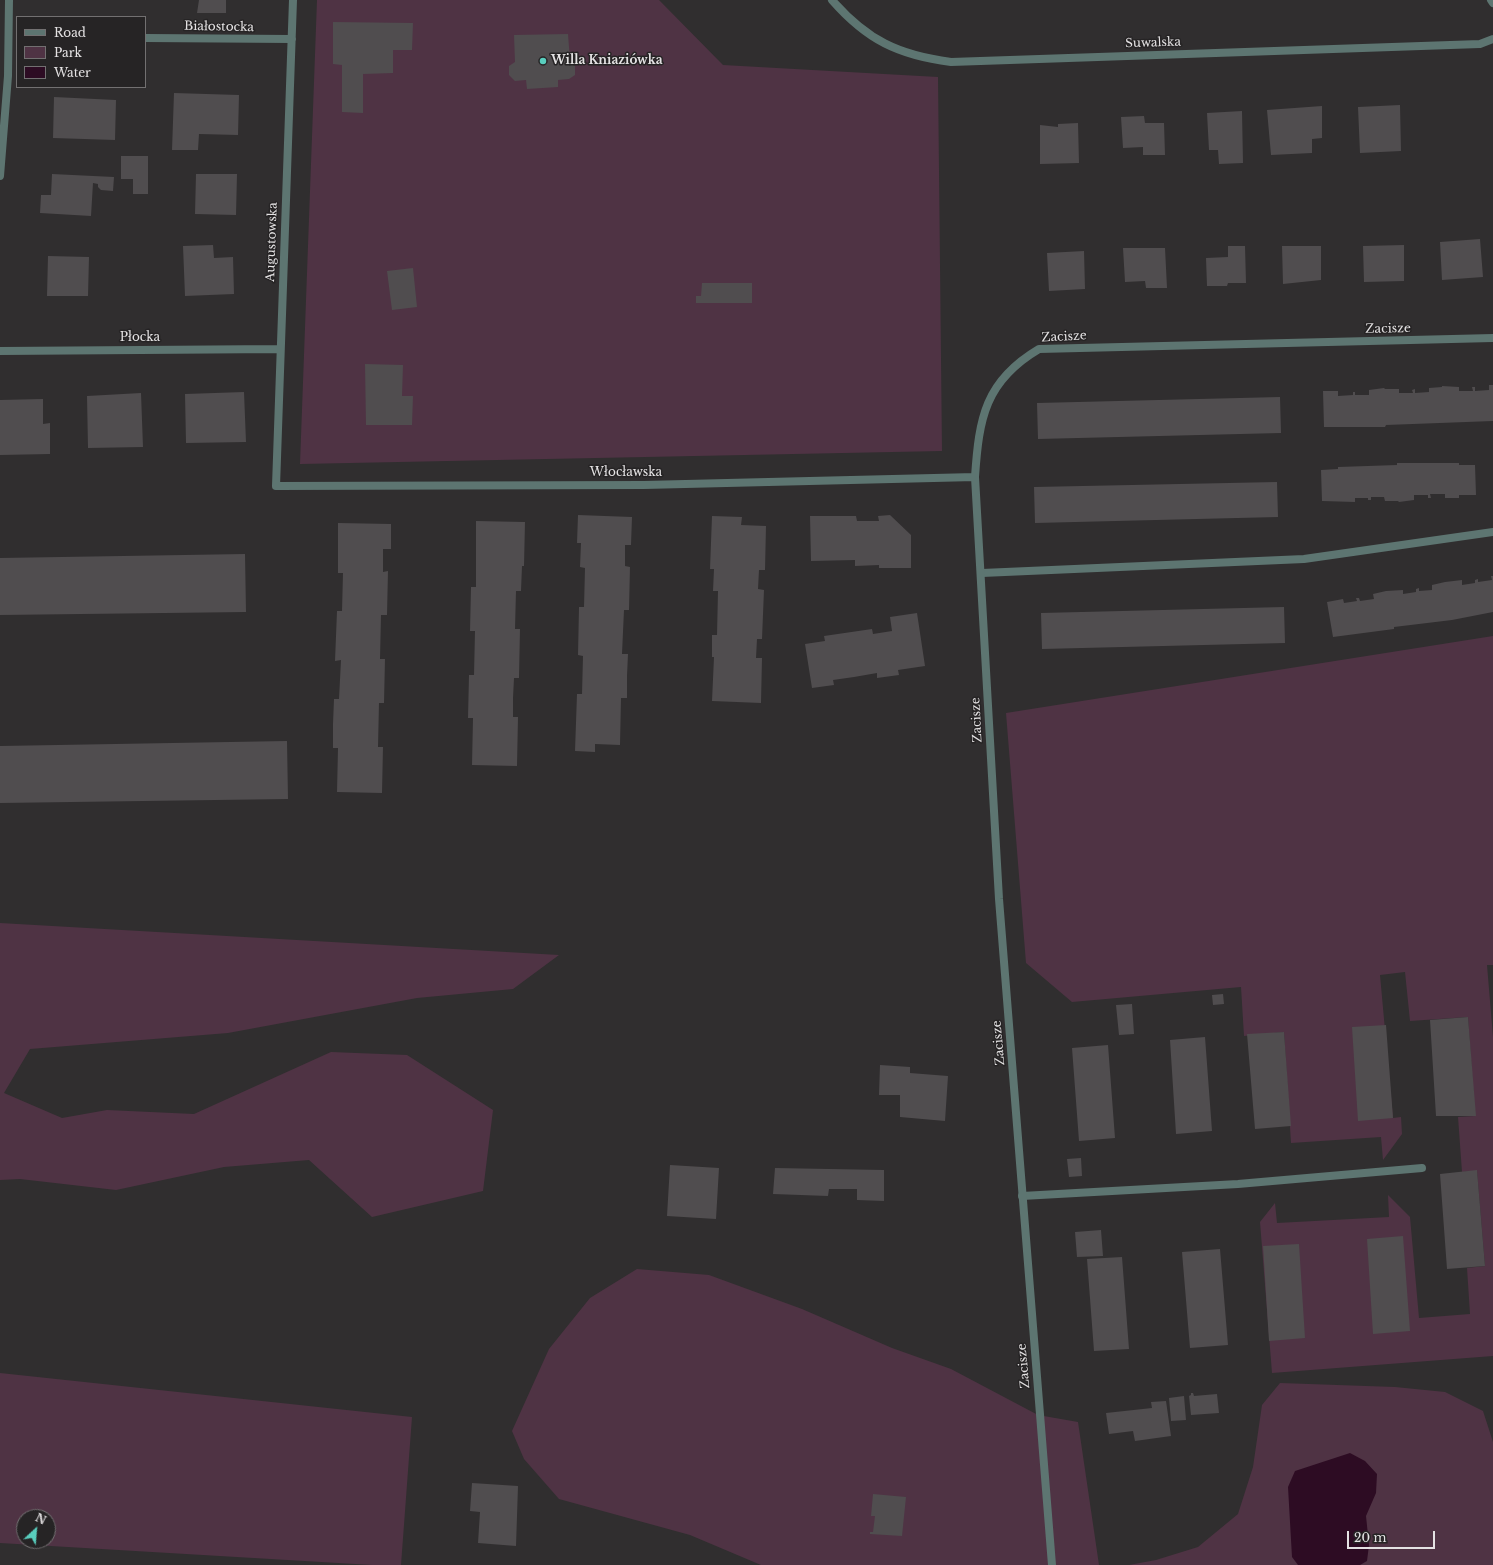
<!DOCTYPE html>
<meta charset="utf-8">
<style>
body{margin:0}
#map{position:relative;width:1493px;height:1565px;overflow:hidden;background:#302e2f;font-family:"Libre Baskerville",serif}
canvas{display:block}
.legend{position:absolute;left:16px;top:16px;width:130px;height:72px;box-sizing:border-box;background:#262425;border:1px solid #727071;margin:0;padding:5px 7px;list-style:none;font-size:12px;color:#e4e2e3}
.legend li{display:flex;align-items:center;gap:8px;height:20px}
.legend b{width:20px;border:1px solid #727071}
.north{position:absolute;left:16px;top:1509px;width:40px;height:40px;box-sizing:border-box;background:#262425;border:1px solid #727071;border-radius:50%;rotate:26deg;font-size:11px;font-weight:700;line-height:16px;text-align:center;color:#e4e2e3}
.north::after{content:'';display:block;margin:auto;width:14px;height:18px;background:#59cebe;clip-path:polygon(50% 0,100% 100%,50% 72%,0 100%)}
.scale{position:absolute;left:1347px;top:1531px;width:88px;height:18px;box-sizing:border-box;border:2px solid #e4e2e3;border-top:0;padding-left:5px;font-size:12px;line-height:14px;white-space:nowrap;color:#e4e2e3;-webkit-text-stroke:3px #262425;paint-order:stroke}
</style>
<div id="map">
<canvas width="1493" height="1565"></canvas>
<ul class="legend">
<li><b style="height:5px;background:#5d7571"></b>Road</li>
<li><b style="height:11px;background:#4f3344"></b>Park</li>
<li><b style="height:11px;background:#2d0c23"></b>Water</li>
</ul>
<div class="north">N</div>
<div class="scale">20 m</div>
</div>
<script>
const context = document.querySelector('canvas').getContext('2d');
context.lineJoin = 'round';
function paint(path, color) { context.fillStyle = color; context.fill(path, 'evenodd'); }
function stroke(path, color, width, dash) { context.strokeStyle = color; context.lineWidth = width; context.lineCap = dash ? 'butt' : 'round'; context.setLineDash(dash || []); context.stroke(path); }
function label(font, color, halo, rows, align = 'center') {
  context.font = font + ' "Libre Baskerville",serif'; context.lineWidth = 3; context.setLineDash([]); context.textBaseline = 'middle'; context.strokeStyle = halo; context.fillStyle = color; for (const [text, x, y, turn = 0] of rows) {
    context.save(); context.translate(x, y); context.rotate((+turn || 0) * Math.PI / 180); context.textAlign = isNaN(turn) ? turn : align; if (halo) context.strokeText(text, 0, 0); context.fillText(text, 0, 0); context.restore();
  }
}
const green = new Path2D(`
 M317 0H659L723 65 938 77 942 451 300 464Z
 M1493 636V965H1487L1493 1037V1356L1272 1373 1260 1222 1275 1203 1277 1223 1389 1217 1388 1195 1410 1217 1419 1318 1470 1314 1467 1268 1485 1266 1477 1171 1462 1172 1458 1117 1475 1116 1468 1017 1410 1021 1405 972 1380 975 1393 1118 1401 1117 1402 1134 1383 1160 1381 1137 1291 1143 1284 1032 1244 1036 1241 987 1072 1002 1026 963 1006 713Z
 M0 923 559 955 513 989 417 998 228 1033 30 1049 4 1093 62 1118 107 1110 194 1114 331 1052 407 1055 493 1110 483 1191 372 1217 309 1160 224 1167 116 1190 20 1179 0 1180Z
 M637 1269 709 1275 802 1309 892 1348 951 1369 1038 1415 1078 1422 1099 1565H761L690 1535 559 1499 524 1459 512 1431 549 1349 590 1298Z
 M0 1373 412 1417 401 1565H372L0 1543ZM24 1517H48V1541H24Z
 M1280 1383 1395 1387 1445 1392 1483 1411 1493 1442V1565H1129L1156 1560 1198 1547 1238 1514 1253 1467 1262 1405Z`);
const water = new Path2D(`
 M1350 1453 1365 1461 1377 1474 1376 1493 1366 1516 1369 1545 1367 1561 1360 1565H1298L1292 1557 1288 1487 1295 1471Z`);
const building = new Path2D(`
 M199 0H226V13H197Z
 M333 22 413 23 412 50H393V73L363 74V113L342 112V65L333 64Z
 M568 34 570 60 575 65V75L569 79 558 80V87L527 89 526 80 515 81 509 75V66L515 62 514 35Z
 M174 93 239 95 238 135 199 134 198 150H172Z
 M54 97 116 100 115 140 53 138Z
 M1400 105 1401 151 1360 153 1358 107Z
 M1322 106V138L1312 139V153L1271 155 1267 110Z
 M1242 111 1243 163 1219 164 1218 150H1209L1207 113Z
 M1144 116 1145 123H1164L1165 155H1143V147L1123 148 1121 117Z
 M1078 123 1079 163 1040 164V125L1058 127V124Z
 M121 156H148V194H133V179H121Z
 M52 174 114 177 113 191 101 190 98 187V184L93 183 91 216 40 213 41 195H51Z
 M196 174H237L236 215 195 214Z
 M1480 239 1483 277 1442 280 1440 242Z
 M213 245 214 258 233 257 234 294 185 296 183 246Z
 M1404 245V281L1364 282 1363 246Z
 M1228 246H1245L1246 283H1228L1227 286H1207L1206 258 1228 257Z
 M1282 246H1321V280L1283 284Z
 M1123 248H1165L1167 288H1146L1145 281 1125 282Z
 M1084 251 1085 289 1049 291 1047 253Z
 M48 256 89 257 88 296H47Z
 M413 268 417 307 392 310 387 271Z
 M702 283H752V303H696V296H701Z
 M365 364 403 365 402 396H413L412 425H366Z
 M1489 385H1493V421L1386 425 1385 427H1324L1323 391H1338V396L1353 395V392H1355V395H1369V390L1384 388 1385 389H1399V393H1413L1412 390 1415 389V393L1429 392V388L1442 387V386L1459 387V391H1473L1472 387H1475V391L1489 390Z
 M244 392 246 442 186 443 185 394Z
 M141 393 143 447 88 448 87 396Z
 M1280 397 1281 433 1038 439 1037 403Z
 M43 399V424L50 423V454L0 455V400Z
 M1397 463H1459V465H1475L1476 495H1459V498H1445V494H1430L1431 498H1428V495H1414V500L1399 502 1398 501H1385L1384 497H1371V500H1368V498H1355V502L1322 501 1321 470 1338 469V467L1397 465Z
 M1277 482 1278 517 1035 523 1034 487Z
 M578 515 632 517 631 545H625V566L630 567 629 610H624L622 654H628L627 676V698H621L620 745 595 744V752L575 751 577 694H582L583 656 578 655 579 607H584L585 568 580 567 581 543H577Z
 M890 515 911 535V568H879V565L855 566V560L811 561 810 516H856L857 521H879L878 516Z
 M712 516 742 517 741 525 766 526 765 570H759L758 589 764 590 762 639H757L756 658H762L761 703 712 701 714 657H712V635H717L718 591H713L714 569H710Z
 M476 521 525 522 524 566H522L521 591H516L515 629H520L519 678H514L513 698V717H518L517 766 472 765 473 718H468L469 675H474L475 631H470L471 587H476Z
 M338 523 391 524V549H383V572L388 571 387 615H381L380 659H385L384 703H379L378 747H383L382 793 337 792 338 748H333V724L334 699H339L341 660 335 661 337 611H342L343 573H338Z
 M245 554 246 612 0 615V558Z
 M1491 576H1493V612L1452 620 1394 627V629L1333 637 1327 602 1343 599 1344 603 1357 601 1356 598H1359L1360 601 1374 599 1373 594 1386 591 1403 590V594L1416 592V589L1419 588V591L1432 590V585L1445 582 1462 580V585L1475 583V580L1478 579V582L1492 580Z
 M1284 607 1285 643 1042 649 1041 613Z
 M917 613 925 666 898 670 899 675 877 678V673L854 677 833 680 834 685 812 688 805 644 825 641 824 636 872 629 873 634 892 631 890 617Z
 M287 741 288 799 0 803V746Z
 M1223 994 1224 1004 1213 1005 1212 995Z
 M1132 1004 1134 1034 1119 1035 1116 1005Z
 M1468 1017 1476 1116H1436L1430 1020Z
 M1386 1025 1393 1118 1358 1121 1352 1027Z
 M1284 1032 1291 1126 1255 1129 1247 1034Z
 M1205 1037 1212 1131 1176 1134 1170 1040Z
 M1108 1045 1115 1138 1079 1141 1072 1048Z
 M880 1065 910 1067V1073L948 1076 945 1121 900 1117V1095H879Z
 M1081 1158 1082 1176 1069 1177 1067 1159Z
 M670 1165 719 1168 716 1219 667 1216Z
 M775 1168 884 1170V1201L857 1200V1189H829L828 1196 773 1194Z
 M1477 1170 1485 1266 1447 1269 1440 1174Z
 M1101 1230 1103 1256 1077 1257 1075 1232Z
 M1403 1236 1410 1331 1373 1334 1367 1239Z
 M1299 1244 1305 1338 1269 1341 1263 1246Z
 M1220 1249 1228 1345 1190 1348 1182 1252Z
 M1122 1257 1129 1349 1094 1351 1087 1259Z
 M1191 1393H1193L1194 1396 1217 1394 1219 1413 1191 1415 1189 1396 1191 1395Z
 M1184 1396 1186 1420 1171 1421 1169 1398Z
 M1166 1401 1171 1436 1135 1441 1133 1431 1109 1434 1106 1413 1152 1408 1151 1402Z
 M472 1483 518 1486 516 1546 478 1543 480 1512 470 1511Z
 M873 1494 906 1497 902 1536 870 1534V1532H873L875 1516H871Z`);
const service = new Path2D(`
 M982 573 1304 559 1493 532
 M1022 1196 1238 1184 1422 1168`);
const minor = new Path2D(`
 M293 0 276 486 644 485 975 477
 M832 0C867 40 898 55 951 62L1480 44 1493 39
 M145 38 292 39
 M0 176 8 76 9 0
 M0 351 280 349
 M1052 1565 999 899 975 477C979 418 985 381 1039 349L1493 338`);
const tertiary = new Path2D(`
 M1491 0 1493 3`);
const markers = [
 [543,61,4,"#59cebe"]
];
const streetNames = [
 ["Białostocka",219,27,1],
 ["Suwalska",1153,43,-2],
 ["Augustowska",272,242,-88],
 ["Zacisze",1388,329,-1],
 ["Zacisze",1064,337,-3],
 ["Płocka",140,338],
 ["Włocławska",626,473],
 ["Zacisze",977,720,-93],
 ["Zacisze",999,1043,-95],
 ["Zacisze",1024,1366,-95]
];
const poiNames = [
 ["Willa Kniaziówka",551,61]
];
paint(green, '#4f3344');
paint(water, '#2d0c23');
paint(building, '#504d4f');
stroke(service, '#5d7571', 8);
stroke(minor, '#5d7571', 8);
stroke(tertiary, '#5d7571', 8);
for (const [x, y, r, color] of markers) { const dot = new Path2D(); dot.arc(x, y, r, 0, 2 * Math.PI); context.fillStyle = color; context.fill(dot); stroke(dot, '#262425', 1.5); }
label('12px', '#e4e2e3', '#262425', streetNames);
label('bold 12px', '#e4e2e3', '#262425', poiNames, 'left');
</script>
